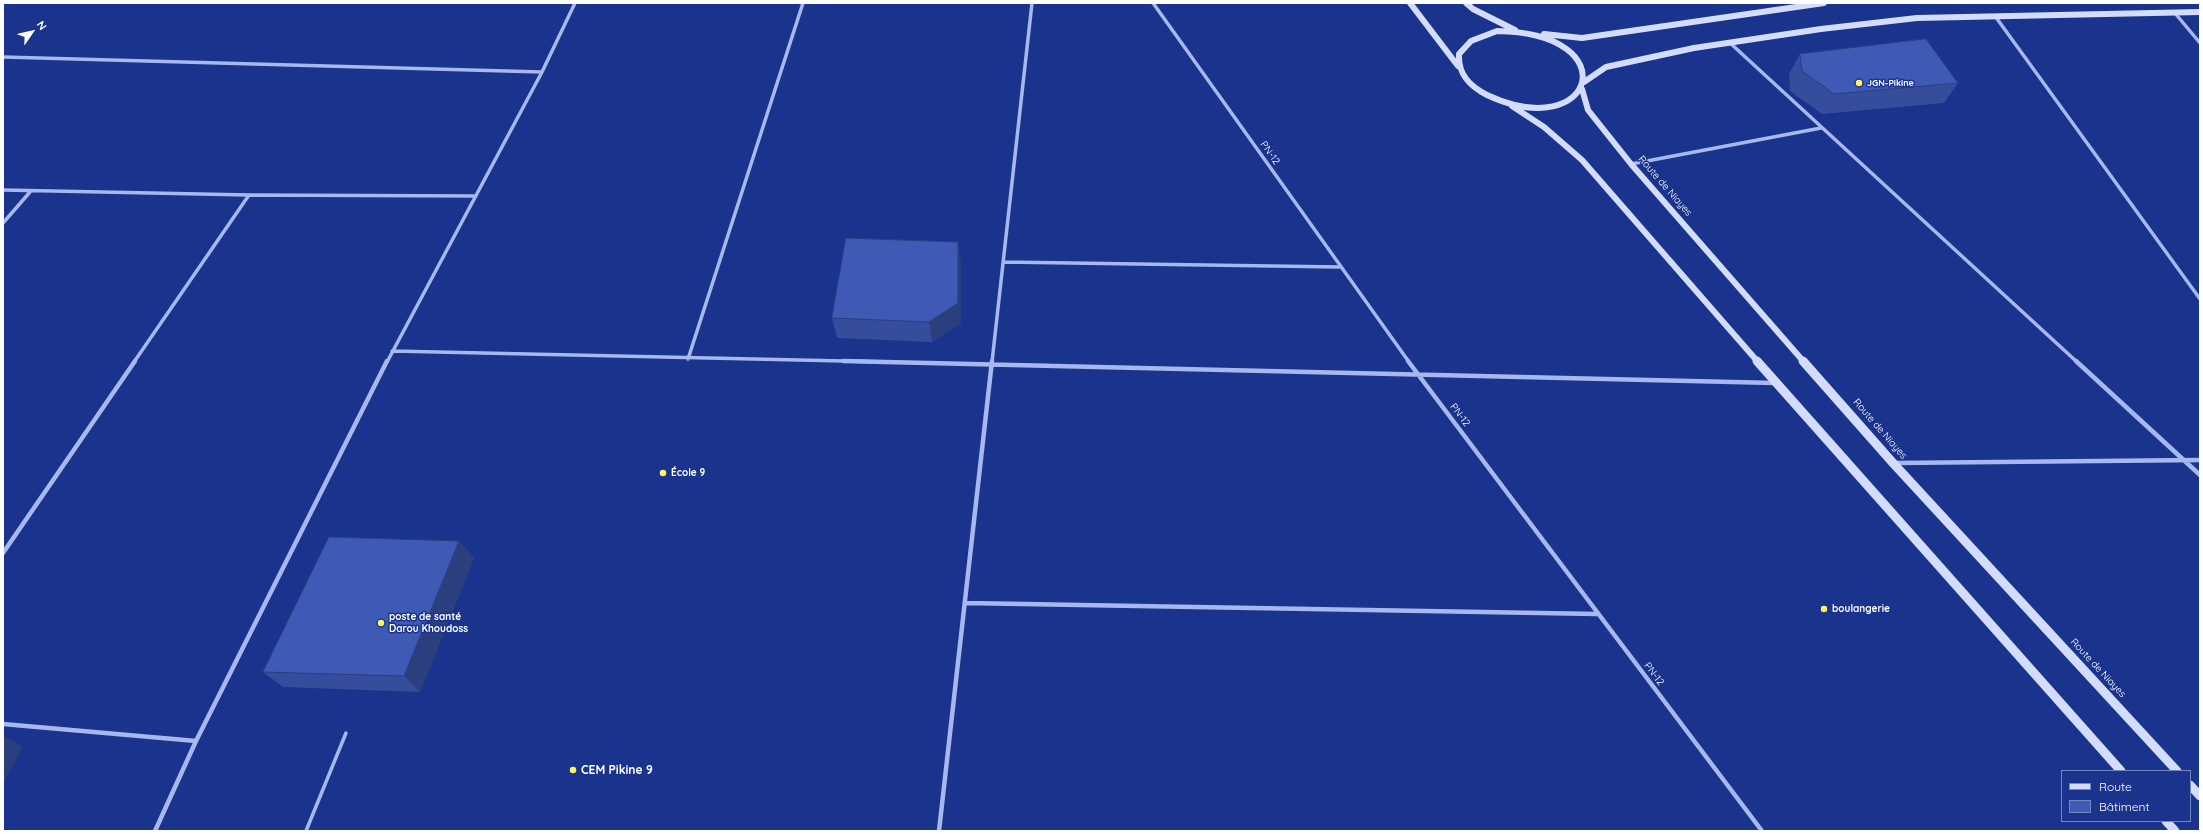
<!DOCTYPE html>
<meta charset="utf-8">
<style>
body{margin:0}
#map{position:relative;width:2203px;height:834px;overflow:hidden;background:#1a348d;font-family:Quicksand,sans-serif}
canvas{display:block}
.frame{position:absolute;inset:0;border:4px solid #fff;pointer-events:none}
.legend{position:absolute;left:2061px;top:770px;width:130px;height:52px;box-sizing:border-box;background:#1a348d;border:1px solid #7685bb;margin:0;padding:5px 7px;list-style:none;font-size:12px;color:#fff}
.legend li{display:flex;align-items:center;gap:8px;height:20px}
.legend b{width:20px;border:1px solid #7685bb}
.north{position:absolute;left:12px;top:12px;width:40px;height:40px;-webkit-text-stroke:3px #1a348d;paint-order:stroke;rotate:56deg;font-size:11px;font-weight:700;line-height:16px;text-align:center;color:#fff}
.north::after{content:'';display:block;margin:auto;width:14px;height:18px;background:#fff;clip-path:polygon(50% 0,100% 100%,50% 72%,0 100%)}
</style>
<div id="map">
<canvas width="2203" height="834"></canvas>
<div class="frame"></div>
<ul class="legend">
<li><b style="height:5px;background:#d3dcfa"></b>Route</li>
<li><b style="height:11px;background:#3e5ab4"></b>Bâtiment</li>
</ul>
<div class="north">N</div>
</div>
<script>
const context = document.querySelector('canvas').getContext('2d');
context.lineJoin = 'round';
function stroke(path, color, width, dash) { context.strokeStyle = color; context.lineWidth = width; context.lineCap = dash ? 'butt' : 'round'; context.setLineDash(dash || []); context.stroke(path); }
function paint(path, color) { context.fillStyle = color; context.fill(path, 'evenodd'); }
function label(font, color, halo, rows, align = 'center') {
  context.font = font + ' Quicksand,sans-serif'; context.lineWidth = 3; context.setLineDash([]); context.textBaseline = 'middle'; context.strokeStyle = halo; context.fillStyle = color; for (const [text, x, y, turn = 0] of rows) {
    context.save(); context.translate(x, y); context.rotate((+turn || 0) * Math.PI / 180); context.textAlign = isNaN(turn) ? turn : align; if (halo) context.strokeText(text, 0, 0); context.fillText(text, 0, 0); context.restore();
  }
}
const lane = new Path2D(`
 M306 831 346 733`);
const streetFar1 = new Path2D(`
 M1153 3 1409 362
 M2174 12 2200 43
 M1995 16 2200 299
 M1729 42 2077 362
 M3 57 542 72
 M1631 164 1821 128
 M3 190 249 195 476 196
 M3 223 30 192
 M1003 262 1339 267
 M392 351 889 362
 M688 359 803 3
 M134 362 249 195
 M387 362 542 72 575 3
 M992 362 1032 3`);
const street = new Path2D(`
 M843 361 1775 383
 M1408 361 1762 831
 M2076 361 2200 475
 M1895 463 2200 460
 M3 553 135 361
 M965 603 1597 614
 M3 724 196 741
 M155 831 196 741 387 361
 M939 831 992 361`);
const secondaryFar1 = new Path2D(`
 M1410 3 1458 66
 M1466 3 1473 9 1515 30
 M1497 31C1629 33 1595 145 1487 95 1469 86 1458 74 1459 54L1471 41Z
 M1544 34 1582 38 1824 3
 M1584 82 1606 67 1694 48 1821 29 1917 18 2200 12
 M1582 89 1588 110 1631 164 1804 362
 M1512 106 1544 127 1582 160 1758 362`);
const secondary = new Path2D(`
 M1757 361 2121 771
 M1803 361 1893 463 2177 771
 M2190 785 2200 796
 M2166 821 2175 831`);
const wall = new Path2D(`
 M1800 54 1958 83 1944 103 1822 114 1790 91 1789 74Z
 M961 262V323L932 342 837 338 832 318Z
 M459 541 474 558 420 692 283 687 263 672Z`);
const shadedWall = new Path2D(`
 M958 242 961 262V323L932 342 929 322Z
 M459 541 474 558 420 692 404 676Z
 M4 736 23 747 3 783V737Z`);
const building = new Path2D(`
 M1926 39 1958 83 1834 94 1802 71 1800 54Z
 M846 238 958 242V303L929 322 832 318Z
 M329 537 459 541 404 676 263 672Z`);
const markers = [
 [1859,83,4,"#fff263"],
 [663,473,4,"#fff263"],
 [1824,609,4,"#fff263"],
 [381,623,4,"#fff263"],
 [573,770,4,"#fff263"]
];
const farPoinames = [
 ["JGN-Pikine",1867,83]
];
const streetNames = [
 ["PN-12",1270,153,55],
 ["Route de Niayes",1665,186,49],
 ["PN-12",1460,415,53],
 ["Route de Niayes",1880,429,49],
 ["Route de Niayes",2098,668,47],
 ["PN-12",1654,674,53]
];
const poiNames = [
 ["École 9",671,473],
 ["boulangerie",1832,609],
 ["poste de santé",389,617],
 ["Darou Khoudoss",389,629]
];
const nearPoinames = [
 ["CEM Pikine 9",581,770]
];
stroke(lane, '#a6b8ee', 3.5);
stroke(streetFar1, '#a6b8ee', 3.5);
stroke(street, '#a6b8ee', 4.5);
stroke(secondaryFar1, '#d3dcfa', 6);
stroke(secondary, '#d3dcfa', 9);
paint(wall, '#354d9b');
paint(shadedWall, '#2b3f7e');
paint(building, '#3e5ab4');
stroke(building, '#2b3f7e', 1);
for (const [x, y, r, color] of markers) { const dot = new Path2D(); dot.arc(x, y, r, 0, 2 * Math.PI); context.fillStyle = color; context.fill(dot); stroke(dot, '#1a348d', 1.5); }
label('bold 9px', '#fff', '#1a348d', farPoinames, 'left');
label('10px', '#fff', '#1a348d', streetNames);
label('bold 10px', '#fff', '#1a348d', poiNames, 'left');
label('bold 12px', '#fff', '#1a348d', nearPoinames, 'left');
</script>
